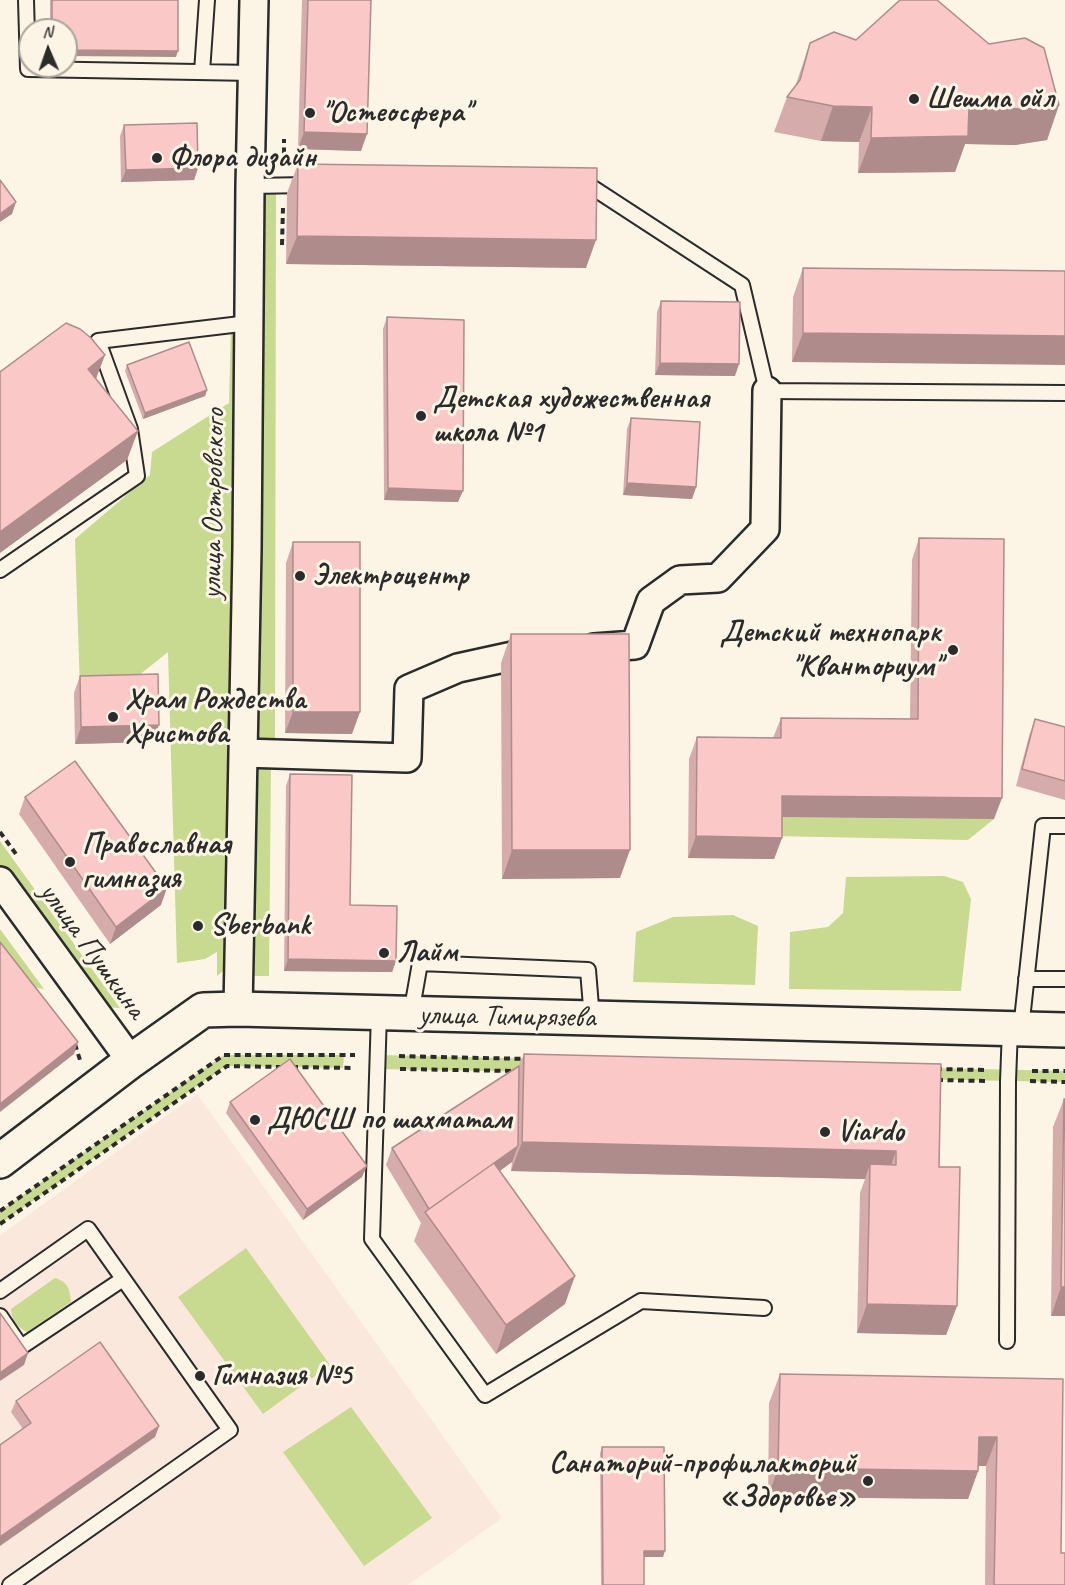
<!DOCTYPE html>
<meta charset="utf-8">
<style>
body{margin:0}
#map{position:relative;width:1065px;height:1585px;overflow:hidden;background:#fcf5e5;font-family:Caveat,sans-serif}
canvas{display:block}
.north{position:absolute;left:18px;top:18px;width:60px;height:60px;box-sizing:border-box;background:#fcf5e5;border:2px solid #a8a49b;border-radius:50%;rotate:358deg;font-size:16px;font-weight:700;line-height:24px;text-align:center;color:#2b2b2b}
.north::after{content:'';display:block;margin:auto;width:21px;height:27px;background:#2b2b2b;clip-path:polygon(50% 0,100% 100%,50% 72%,0 100%)}
</style>
<div id="map">
<canvas width="1065" height="1585"></canvas>
<div class="north">N</div>
</div>
<script>
const context = document.querySelector('canvas').getContext('2d');
context.lineJoin = 'round';
function paint(path, color) { context.fillStyle = color; context.fill(path, 'evenodd'); }
function stroke(path, color, width, dash) { context.strokeStyle = color; context.lineWidth = width; context.lineCap = dash ? 'butt' : 'round'; context.setLineDash(dash || []); context.stroke(path); }
function label(font, color, halo, rows, align = 'center') {
  context.font = font + ' Caveat,sans-serif'; context.lineWidth = 6; context.setLineDash([]); context.textBaseline = 'middle'; context.strokeStyle = halo; context.fillStyle = color; for (const [text, x, y, turn = 0] of rows) {
    context.save(); context.translate(x, y); context.rotate((+turn || 0) * Math.PI / 180); context.textAlign = isNaN(turn) ? turn : align; if (halo) context.strokeText(text, 0, 0); context.fillText(text, 0, 0); context.restore();
  }
}
const built = new Path2D(`
 M197 1094 502 1518 408 1585H0V1235Z`);
const green = new Path2D(`
 M260 192 276 193 275 743H254Z
 M249 323 232 964 217 976V952L205 959 177 963 168 652 118 692 80 691 75 539 150 475 152 452 229 403 231 325Z
 M254 763H271L269 976H250Z
 M774 817 994 819 968 840 774 836Z
 M0 841 120 1008 103 1007 0 866Z
 M944 876 963 882 971 899 961 991 789 989 790 932 828 927 843 913 846 877Z
 M733 915 758 926 755 985 633 982 636 932 673 917Z
 M0 929 44 989 33 987 0 941Z
 M224 1055H344L343 1068 226 1066 0 1224V1211Z
 M378 1055 1065 1071V1082L377 1069Z
 M246 1248 330 1365 263 1414 178 1297Z
 M55 1278C68 1282 70 1289 71 1302L27 1332C16 1326 12 1321 11 1309Z
 M351 1407 432 1518 364 1566 283 1452Z`);
const path = new Path2D(`
 M284 164V139
 M282 245 283 208
 M0 832 16 854
 M75 1044 80 1060
 M399 1056 526 1059
 M292 1067 353 1068
 M400 1069 515 1071
 M936 1069 985 1070
 M1032 1071H1065
 M937 1080 986 1081
 M1030 1081 1065 1082
 M0 1211 224 1055H355
 M0 1224 227 1066 281 1067`);
const service = new Path2D(`
 M26 0 28 69 253 73
 M202 72 207 0
 M582 182H584L742 285 767 391 1065 393
 M250 186 308 185
 M0 570 137 476 130 429 98 341 249 323
 M1026 979H1065
 M379 1013 372 1239 485 1395 641 1301 764 1308
 M411 1014 420 963 588 970 592 1019
 M1021 1029 1043 826H1065
 M0 1291 88 1229 230 1430 10 1585
 M0 1316 21 1347 123 1279
 M1007 1341 1008 1081 1010 1029`);
const minor = new Path2D(`
 M594 648 635 645 651 601 680 580 718 578 765 529 767 391
 M243 753 407 758 409 689 458 668 522 654 538 652
 M0 881 131 1061
 M238 1009 247 549 250 186 254 0`);
const tertiary = new Path2D(`
 M0 1161 131 1061 203 1010 238 1009 1065 1030`);
const wall = new Path2D(`
 M50 0H178L176 57 66 30H50Z
 M302 0H371L361 151 298 149Z
 M856 40 1059 105 1047 140 1015 145 965 144 955 172 858 173 859 142 821 141 774 132 787 97 795 87 810 43Z
 M124 125 198 168 194 180 121 182 120 136Z
 M298 164 586 268 286 264 287 193Z
 M803 268 1065 271 792 362 793 297Z
 M661 301 735 376 655 375 657 312Z
 M387 317 458 502 384 500 383 329Z
 M127 365 207 390 205 396 143 419 125 371Z
 M631 418 696 487 692 499 623 495 627 429Z
 M919 538 994 819 782 817V838L774 859 688 858 689 759 697 737 773 738 781 718 910 719 912 560Z
 M293 542 352 734 285 733 286 563Z
 M511 634 620 878 502 879 501 663Z
 M80 676 153 742 75 744 74 693Z
 M1035 719 1065 727V800L1016 786 1029 736Z
 M290 774 350 905 396 961 392 972 284 971 286 786Z
 M25 797 161 905 110 944 19 814Z
 M524 1054 941 1064 939 1167 957 1306 946 1335 857 1333 860 1193 865 1179 511 1171 512 1162 500 1171 565 1304 496 1354 414 1241 421 1223 386 1165 392 1148 519 1066Z
 M1064 1099H1065V1316H1051L1053 1127Z
 M230 1102 362 1177 303 1220 226 1113Z
 M780 1374 1063 1379 1061 1553 1065 1585H985L986 1466H978V1471L968 1499 768 1497 769 1403Z
 M16 1401 159 1426 155 1437 23 1429 11 1412Z
 M602 1447 663 1557H644V1585H601L600 1453Z`);
const shadedWall = new Path2D(`
 M66 50 178 51 176 57 66 56Z
 M1059 105 1047 140 1015 145 965 144 955 172 858 173 871 138 969 108Z
 M833 106 872 107 859 142 821 141Z
 M304 132 367 134 361 151 298 149Z
 M198 168 194 180 121 182 126 170Z
 M16 202 12 214 0 222V214Z
 M297 236 596 240 586 268 286 264Z
 M803 333 1065 336V365L792 362Z
 M105 355 94 384 88 369Z
 M660 363 739 364 735 376 655 375Z
 M207 390 205 396 143 419 145 413Z
 M138 431 127 460 0 553V532Z
 M627 483 696 487 692 499 623 495Z
 M388 488 463 491 458 502 384 500Z
 M293 712H360L352 734 285 733Z
 M159 725 153 742 75 744 81 727Z
 M782 796 1002 798 994 819 774 817Z
 M696 836 782 838 774 859 688 858Z
 M512 850H630L620 878 502 879Z
 M167 888 161 905 110 944 116 927Z
 M288 959 396 961 392 972 284 971Z
 M78 1042 74 1054 0 1112V1104Z
 M522 1142 896 1151 886 1180 870 1164 865 1179 511 1171Z
 M518 1146 512 1162 477 1187 475 1176Z
 M367 1166 362 1177 303 1220 307 1209Z
 M575 1276 565 1304 496 1354 506 1325Z
 M1061 1287H1065V1316H1051Z
 M867 1304 957 1306 946 1335 857 1333Z
 M28 1353 24 1365 0 1381V1373Z
 M159 1426 155 1437 0 1546V1537Z
 M979 1437H997L986 1466H968Z
 M778 1468 978 1471 968 1499 768 1497Z
 M644 1551H665L663 1557H642Z`);
const building = new Path2D(`
 M52 0H178V51L66 50V30H52Z
 M308 0H371L367 134 304 132Z
 M900 0H937L989 44 1025 38 1044 48 1059 105 1028 109 969 108 968 136 871 138 872 107 833 106 787 97 800 80 810 43 834 32 856 40Z
 M197 123 198 168 126 170 124 125Z
 M298 164 597 168 596 240 297 236Z
 M0 180 16 202 0 214Z
 M803 268 1065 271V336L803 333Z
 M661 301 740 302 739 364 660 363Z
 M387 317 464 320 463 491 388 488Z
 M66 323 80 329 91 338 105 355 88 369 138 431 0 532V372Z
 M189 342 207 390 145 413 127 365Z
 M631 418 700 422 696 487 627 483Z
 M919 538 1004 539 1002 798 782 796V838L696 836 697 737 781 738V718L918 719Z
 M293 542H360V712H293Z
 M511 634H629L630 850H512Z
 M158 674 159 725 81 727 80 676Z
 M1035 719 1065 727V781L1022 769Z
 M75 761 167 888 116 927 25 797Z
 M290 774 352 775 350 905 397 906 396 961 288 959Z
 M0 942 78 1042 0 1104Z
 M524 1054 941 1064 939 1167H960L957 1306 867 1304 870 1164 896 1165V1151L522 1142Z
 M290 1059 367 1166 307 1209 230 1102Z
 M519 1066 518 1146 429 1209 392 1148Z
 M1064 1099H1065V1287H1061Z
 M494 1163 575 1276 506 1325 425 1212Z
 M0 1313 28 1353 0 1373Z
 M100 1342 159 1426 0 1537V1445L31 1423 16 1401Z
 M780 1374 1063 1379 1061 1553H1065V1585H994L997 1437H979L978 1471 778 1468Z
 M602 1447H664L665 1551H644V1585H603Z`);
const markers = [
 [914,99,6,"#2b2b2b"],
 [310,113,6,"#2b2b2b"],
 [157,158,6,"#2b2b2b"],
 [421,416,6,"#2b2b2b"],
 [300,576,6,"#2b2b2b"],
 [953,650,6,"#2b2b2b"],
 [113,717,6,"#2b2b2b"],
 [70,862,6,"#2b2b2b"],
 [198,926,6,"#2b2b2b"],
 [384,953,6,"#2b2b2b"],
 [255,1120,6,"#2b2b2b"],
 [825,1132,6,"#2b2b2b"],
 [200,1376,6,"#2b2b2b"],
 [868,1481,6,"#2b2b2b"]
];
const poiNames = [
 ["Шешма ойл",926,99],
 ["\"Остеосфера\"",322,113],
 ["Флора дизайн",169,158],
 ["Детская художественная",433,399],
 ["школа №1",433,433],
 ["Электроцентр",312,576],
 ["Детский технопарк",941,633,"right"],
 ["\"Кванториум\"",941,667,"right"],
 ["Храм Рождества",125,700],
 ["Христова",125,734],
 ["Православная",82,845],
 ["гимназия",82,879],
 ["Sberbank",210,926],
 ["Лайм",396,953],
 ["ДЮСШ по шахматам",267,1120],
 ["Viardo",837,1132],
 ["Гимназия №5",212,1376],
 ["Санаторий-профилакторий",856,1464,"right"],
 ["«Здоровье»",856,1498,"right"]
];
const streetNames = [
 ["улица Островского",214,504,-89],
 ["улица Пушкина",92,951,54],
 ["улица Тимирязева",507,1017,1]
];
paint(built, '#fbe8dc');
paint(green, '#c7da8f');
stroke(service, '#2b2b2b', 18);
stroke(minor, '#2b2b2b', 32);
stroke(tertiary, '#2b2b2b', 38);
stroke(path, '#2b2b2b', 4, [6, 4.5]);
stroke(service, '#fcf5e5', 14);
stroke(minor, '#fcf5e5', 27);
stroke(tertiary, '#fcf5e5', 33);
paint(wall, '#d6acab');
paint(shadedWall, '#ae8c8b');
paint(building, '#f9c8c7');
stroke(building, '#ae8c8b', 1.5);
for (const [x, y, r, color] of markers) { const dot = new Path2D(); dot.arc(x, y, r, 0, 2 * Math.PI); context.fillStyle = color; context.fill(dot); stroke(dot, '#fcf5e5', 2); }
label('bold 30px', '#2b2b2b', '#fcf5e5', poiNames, 'left');
label('30px', '#2b2b2b', '#fcf5e5', streetNames);
</script>
